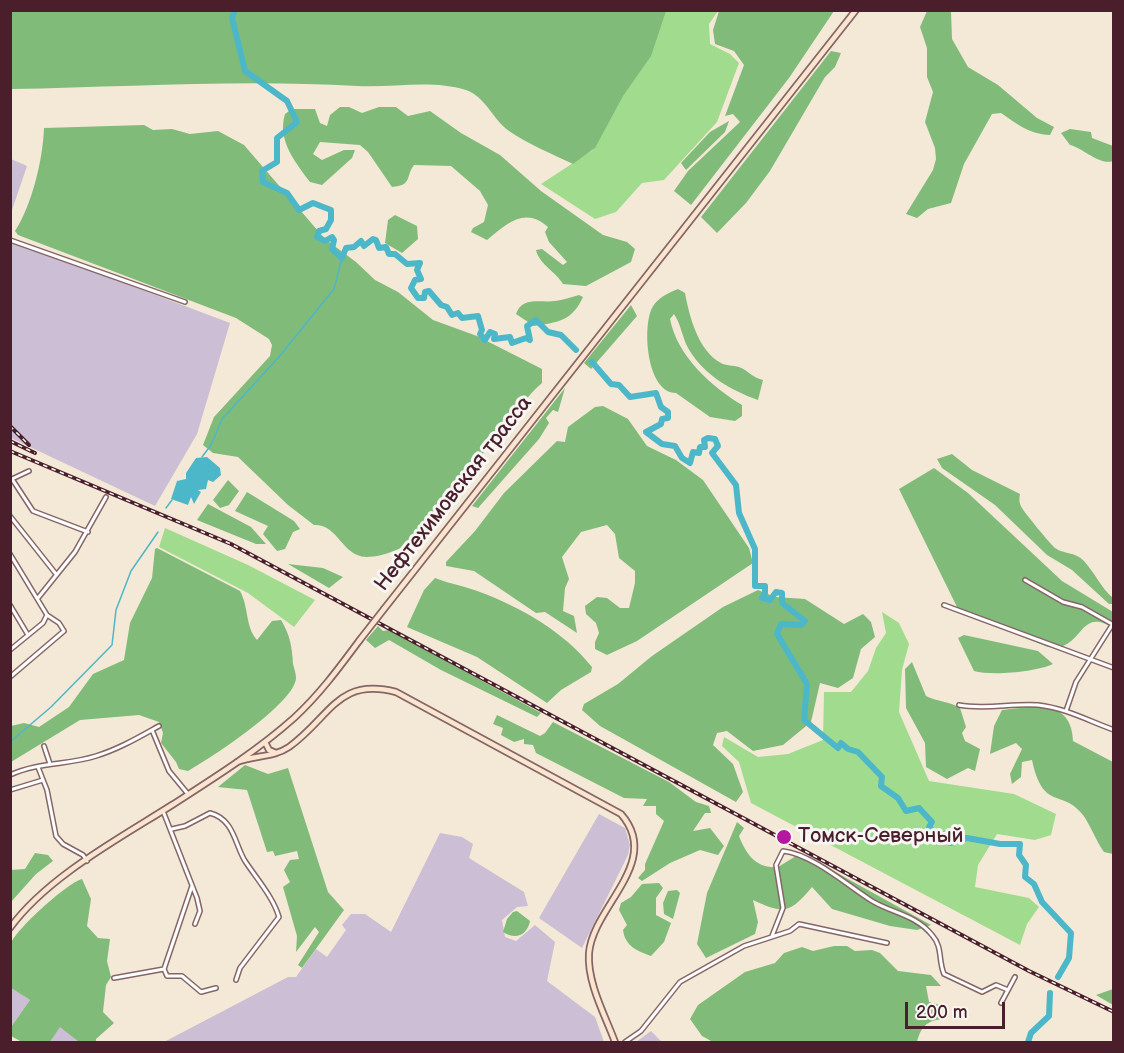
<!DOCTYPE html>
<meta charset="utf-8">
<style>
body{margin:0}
#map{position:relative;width:1124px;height:1053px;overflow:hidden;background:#f3e9d6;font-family:"Balsamiq Sans",sans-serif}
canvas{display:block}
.frame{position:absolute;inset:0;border:12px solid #4a1f2b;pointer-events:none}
.scale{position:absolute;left:905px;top:1002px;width:100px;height:27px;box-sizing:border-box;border:3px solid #4a1f2b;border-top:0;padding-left:8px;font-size:18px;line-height:21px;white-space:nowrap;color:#4a1f2b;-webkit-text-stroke:4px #f6f6f2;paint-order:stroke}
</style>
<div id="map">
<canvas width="1124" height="1053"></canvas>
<div class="frame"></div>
<div class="scale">200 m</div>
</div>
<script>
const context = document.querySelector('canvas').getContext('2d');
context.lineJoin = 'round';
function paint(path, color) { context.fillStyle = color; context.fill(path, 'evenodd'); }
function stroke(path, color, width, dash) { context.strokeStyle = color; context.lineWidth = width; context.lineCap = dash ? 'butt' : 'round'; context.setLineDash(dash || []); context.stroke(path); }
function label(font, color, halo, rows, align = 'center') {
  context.font = font + ' "Balsamiq Sans",sans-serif'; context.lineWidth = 6; context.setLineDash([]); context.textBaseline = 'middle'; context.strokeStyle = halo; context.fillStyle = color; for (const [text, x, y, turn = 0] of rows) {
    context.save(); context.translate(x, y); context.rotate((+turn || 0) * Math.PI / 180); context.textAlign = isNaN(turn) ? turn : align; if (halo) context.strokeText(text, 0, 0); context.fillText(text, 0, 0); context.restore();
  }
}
const industrial = new Path2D(`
 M11 159 27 166 11 213Z
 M10 240 230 323 197 434 155 506 11 438Z
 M599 814 625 828 630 845 628 855 582 948 539 918Z
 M440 833 462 837 473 844 469 858 524 892 528 906 517 907 502 920 505 937 516 941 535 925 555 942 547 981 595 1017 604 1042H164L288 977H296L316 949 327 957 346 930 342 925 351 914H365L391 932Z
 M11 988 30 1000 11 1027Z
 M60 1026 79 1042H50Z
 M651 1031 662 1042H636Z`);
const green = new Path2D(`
 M664 11H718L709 24 710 44 730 54 739 63 717 122 664 180 642 183 616 212 595 219 541 184 593 150Z
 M165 528 248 565 315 600 294 627 248 593 159 547Z
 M882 612 899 623 909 644 902 670 899 712 929 781 1014 794 1056 814 1051 835 1035 840 997 834 978 865 975 887 1029 898 1039 907 1027 924 1020 945 751 803 739 762 722 746 724 737 758 757 788 754 823 740 824 692H851L868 671 876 648 886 633Z`);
const forest = new Path2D(`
 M10 11 11 10 666 11 651 56 623 96 595 148 573 164C552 154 528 144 509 131 493 120 486 97 466 90 431 79 393 88 357 86 242 79 126 87 11 89Z
 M719 11H834L789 78 691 205 674 191 688 171 740 122 733 114 725 116 744 65 734 51 715 44 713 30Z
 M927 11H951L952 39 968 67 998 85 1037 118 1054 127 1050 135C1029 134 1017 124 1001 113L992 114 964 164 951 203 928 209 917 218 906 214 933 170 936 159 935 148 925 122 933 92 927 77V48L920 27Z
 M831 51 841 53 835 67 825 77 770 171 746 203 717 233 701 217Z
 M340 107H349L362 113 379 107H396L408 116 430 111 461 133 500 155 541 191 603 235 627 242 635 249 631 262 586 286 563 284C556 272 539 264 536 250L542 249 563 265 567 262 549 242 545 232 548 227C525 206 506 224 487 240L471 232 473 228 484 222 488 205 480 191 451 166 414 165C405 177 413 185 392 187L368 152 360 145 320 142 313 154 322 160 344 150H355L352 158 322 185 310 182C295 162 277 140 285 114L292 109H315L320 123 327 126 330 115Z
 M729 121 725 132 686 170 681 163 710 132Z
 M144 125 153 130 172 129 190 134 218 131 244 145 325 239 356 262 375 280 398 292 433 320 477 336 542 369V383C527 395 520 410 508 425 486 453 459 476 438 504 432 512 430 525 423 532 409 546 386 557 366 557 342 556 338 524 314 525L288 505 238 457 213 453 203 445 214 417 270 356 272 345 269 339 236 318 18 235 15 231C32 205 43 159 44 128Z
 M1070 129 1091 132 1092 138 1113 146V161C1100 166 1083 148 1070 145L1061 133Z
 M395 215 417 226 418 239 402 253 385 243 388 220Z
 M678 289 685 293C689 315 698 351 721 363 726 366 733 365 739 367 749 371 751 377 763 380L758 400C730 390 700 373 686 344 682 334 680 323 674 314L670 319C677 356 712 387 742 405V416L735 421 710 417 676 393C647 393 642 328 652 308 657 298 668 293 678 289Z
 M579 295 583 297C572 321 559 322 534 326L516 314C522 296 540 303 555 301 563 300 571 297 579 295Z
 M631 305 637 316 591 369 584 363Z
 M565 388 558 412 553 410 546 418 549 423 539 439 478 508 472 506Z
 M603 406 628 419 647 446 676 460 703 480 749 548 753 563 637 641 607 655 595 649V642L599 633 596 623 586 614 585 606 597 597 607 598 620 608H629L635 583V571L619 558 615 534 607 525 581 532 562 557 569 579 565 588 563 611 574 616 577 633 545 612 536 613 474 571 446 566V562L475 531 504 493 557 441 565 442 568 427 595 407Z
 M952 454 972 470 1020 494C1019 500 1019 503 1022 508 1024 512 1051 545 1055 548 1065 555 1074 551 1084 561 1095 573 1101 588 1113 598V604H1109L1072 570 1047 555 995 505 942 468 937 459Z
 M934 468 968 493 1062 581 1113 612V628C1084 609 1083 638 1063 646 1059 647 1053 647 1048 647L959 611 899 489Z
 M228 480 239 491 229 505 220 508 213 500Z
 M247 492 294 521 300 529 293 532 285 549 277 551 263 534 268 526 235 511Z
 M208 504 251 527 266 544H256L197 520Z
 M157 548 240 591C249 607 245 626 257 640L272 621 281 620C290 635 292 646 293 664 294 668 296 673 296 678 295 703 211 758 188 771L179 769 176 762 161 743 163 733 159 722 139 715 80 720 11 762V726L24 723 39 727 69 707 93 674 124 660 130 623 152 578 155 549Z
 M288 564 323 568 343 577 329 588Z
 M435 578C450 584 465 586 480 592 522 608 563 631 592 667L591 672 561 690 547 703 477 657 407 627 424 590Z
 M758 590 775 597 805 599 844 624 863 614 871 622 875 637 861 649 853 678 838 688 820 683 811 722 783 745 753 751 727 731 717 733 713 745 733 764 743 792 736 802 600 726 582 710 584 704 618 684 652 656 723 607Z
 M378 626 383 631 389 630 541 713 537 717 441 670 389 640 375 648 366 640Z
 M964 635 1038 651 1053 664C1036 672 992 676 974 671L958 638Z
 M912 662 926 696C938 702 949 701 960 708L966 727 962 733 965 741 980 749 975 771 968 768 947 779 926 767 925 743 906 708 905 669Z
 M1046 705C1064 712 1072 720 1073 741L1113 762V854L1104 852C1096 841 1091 826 1083 815 1062 788 1043 812 1032 760L1022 762 1021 777 1012 784 1010 774 1022 749 1016 743 990 754 994 726 1002 710Z
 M497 715 540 736 545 733 553 722 669 782 696 802 709 806 711 813H705L693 831 710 828 724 846 718 855 700 850 670 863 642 881 638 878 645 870V864L664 821 656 814V806H643L647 799 624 798 536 753 533 745 524 744V739L514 742 501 735 503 728 493 724Z
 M245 765 268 774 288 768 328 892 344 910 302 968 298 965 319 932 315 927 296 952 297 936 283 887 290 882 284 870 290 860 299 859 297 851 275 856 273 851 267 852 247 790 218 787Z
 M737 822 744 828 739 836C746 854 756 869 778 867L801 853 931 925 917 930 890 926 832 909 812 887C790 913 785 915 753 900L758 922 755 934 706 958 697 944 707 893Z
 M35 853 48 855 53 861 36 874 11 902V870L25 869Z
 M82 879 91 899 87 926 98 938 110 939 107 961 111 977 106 985 103 1012 114 1023 96 1039V1042H79L60 1027 50 1042H22L11 1036V1027L30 1000 11 988C10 975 7 958 10 945 15 930 67 883 82 879Z
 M659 883 663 888 656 898V915L671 923 664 942 651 956C637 951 625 946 623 930L627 925 619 910 621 903 631 897 642 884Z
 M677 890 680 893 673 919 664 914 663 903 668 891Z
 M517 911 530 921C527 936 515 940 503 932L507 919 513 912Z
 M834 946H847L855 951 872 950 880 953 898 971 931 975 941 986H926L929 1002 940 1005 942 1019C926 1021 921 1027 917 1042H713L702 1036 690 1019 698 1005 745 972 775 963 784 953 802 947 813 951Z
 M1113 989V1005L1096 995Z`);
const water = new Path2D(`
 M207 457 220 468 221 475 213 482 208 480 206 489 198 490 201 492 194 504 191 497 188 505 171 499 177 481 186 479V473L196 458Z`);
const stream = new Path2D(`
 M202 457 211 445 222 419 278 358 334 289 342 258
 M166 508 172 500
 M10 742 51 707 112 645 116 610 131 571 158 532`);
const river = new Path2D(`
 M235 10 232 18 245 71 287 101 297 122 277 138V162L262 171 263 182 287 193 299 210 313 203 331 210V220L326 229 319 231 317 237 325 241 332 237 334 240 332 249 342 258 346 248 354 247 361 241 364 246 373 239 376 240 379 248 386 247 389 254H395L407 264 420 263 417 270 421 279 415 280 411 288 418 298H424L425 292 429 291 441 305 447 307 452 315 458 313 462 318 478 316 482 330 480 334 485 340 490 332 495 334 494 339 510 337 512 343 526 338 530 340 527 326 536 320 548 332 561 335 576 350
 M592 362 611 384 619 385 630 397 656 393 661 407 668 412V418L662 419 661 424 646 432 662 444 675 446 682 458 690 463 693 452 699 453 700 447H705L704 440 708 438 715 439 718 446 712 453 736 485 739 513 755 549V586H765V593L762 598 770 600 776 592 782 593V603L805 621 801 625 781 624 777 634 807 684 804 720 838 748 841 743 848 749 858 752 882 777 881 786 898 798 906 811 919 808 932 822 929 827 935 833 947 835 950 843 967 838 1000 844H1020L1019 855 1026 865 1025 877 1034 884 1042 902 1071 933 1069 958 1058 977
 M1028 1042 1031 1033 1049 1016 1050 993`);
const street = new Path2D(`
 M10 240 185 302
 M12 479 33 511 88 532
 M12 479 29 471
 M10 516 56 574
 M10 554 47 615 59 623 64 631 10 677
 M1025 580 1063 602 1082 607 1112 624
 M38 598 75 552 106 497
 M10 605 28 635
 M944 605 1114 668
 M10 650 43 623 47 615
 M959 705C985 710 1012 703 1038 705 1065 708 1089 721 1114 730
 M1066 711 1076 682 1114 622
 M152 730 169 771 188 794
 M44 746 50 764
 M38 767 47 790 56 836 63 844 83 855 87 861
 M10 775C38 762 68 765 96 756 119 749 139 737 159 726
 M10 790 43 780
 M163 811 197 898 200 911 195 924
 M172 829 185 826 210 813C234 819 235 845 245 861 257 879 273 897 279 917L240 968 236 980
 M772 936 783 908 776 865 783 851C812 854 847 885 872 901 892 913 916 915 932 935 943 947 938 960 944 974L982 992 996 985 1008 990
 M164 969 192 886
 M164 969 167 976H182L201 992 216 988
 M114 978 164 969
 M1001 1003 1015 977
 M625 1042 641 1031 680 982 744 946 790 931 799 924 887 943`);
const secondary = new Path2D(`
 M384 609 856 10
 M265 742 269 750 276 753
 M237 762C254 755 273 758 289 747 331 717 337 677 396 692L621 814C663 862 593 906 589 953 587 983 605 1015 615 1042
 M10 928C47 877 120 838 172 805 214 778 257 751 294 718 319 695 339 668 359 641`);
const rail = new Path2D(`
 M10 426 29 445
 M10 441 35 453
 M10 451 231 544 1029 971 1114 1012`);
const secondaryBridge = new Path2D(`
 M359 641 384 609`);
const markers = [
 [784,837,8,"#b5179e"]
];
const streetNames = [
 ["Нефтехимовская трасса",454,494,-52]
];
const poiNames = [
 ["Томск-Северный",798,837]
];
paint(industrial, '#ccbed4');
paint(green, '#a1db8e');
paint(forest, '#80bb79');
paint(water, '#4cb7c8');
stroke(stream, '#4cb7c8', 1.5);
stroke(river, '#4cb7c8', 6);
stroke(street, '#856667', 6);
stroke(secondary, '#856667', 8);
stroke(street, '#fff', 3);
stroke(secondary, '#fce5cf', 4.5);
stroke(rail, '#4a1f2b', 4);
stroke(rail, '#f6f6f2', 1.5, [4.5]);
stroke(secondaryBridge, '#856667', 8, []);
stroke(secondaryBridge, '#fce5cf', 4.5);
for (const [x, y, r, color] of markers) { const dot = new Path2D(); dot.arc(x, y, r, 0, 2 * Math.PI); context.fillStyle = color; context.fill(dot); stroke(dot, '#f6f6f2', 2); }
label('21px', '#4a1f2b', '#f6f6f2', streetNames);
label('21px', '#4a1f2b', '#f6f6f2', poiNames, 'left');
</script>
